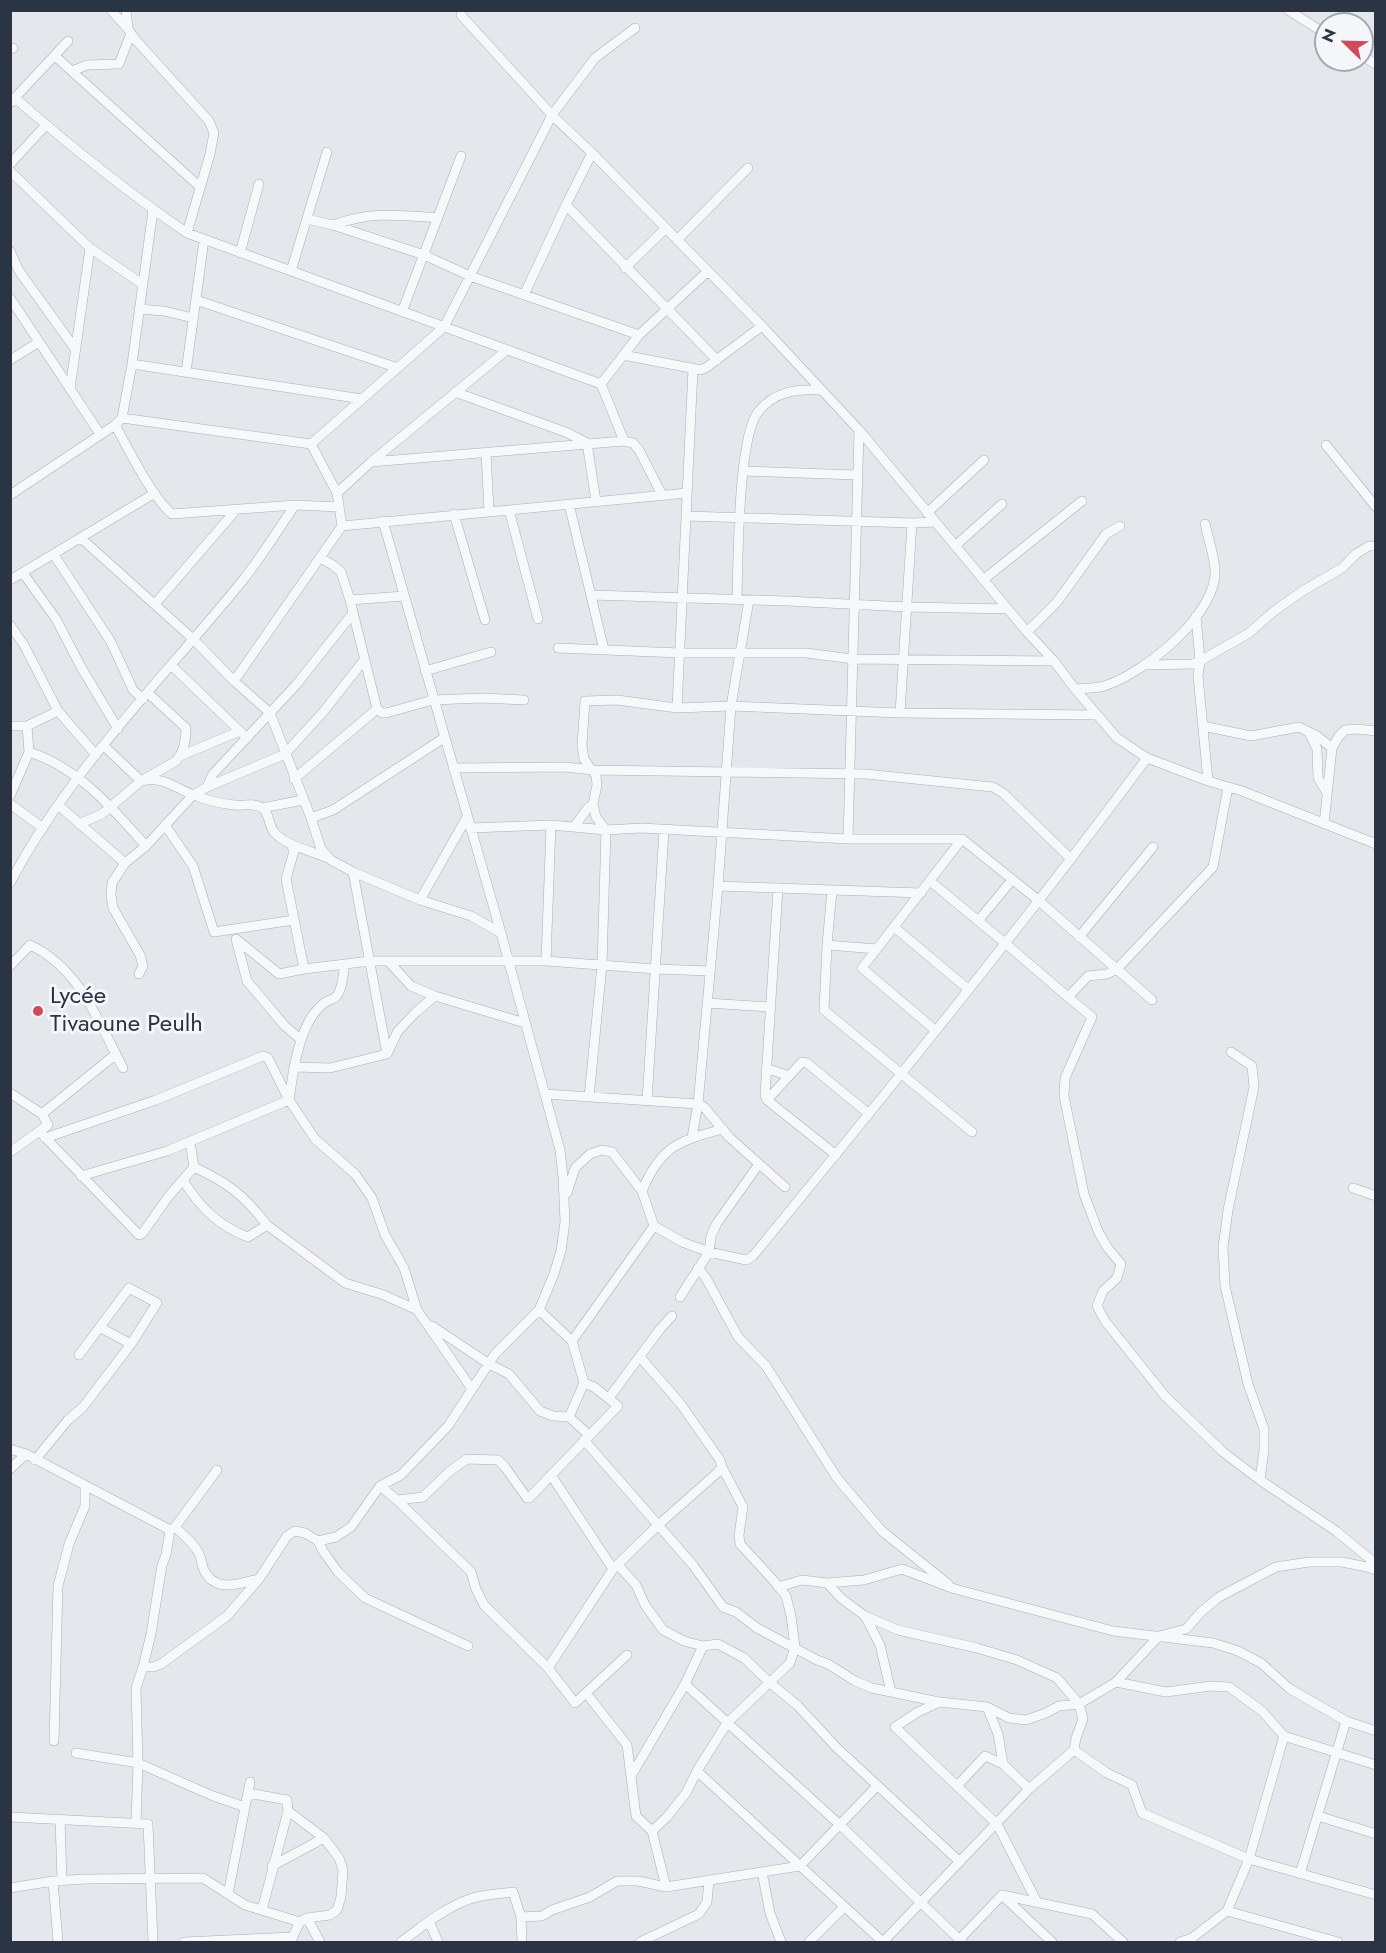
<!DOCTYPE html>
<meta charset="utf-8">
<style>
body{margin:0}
#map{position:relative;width:1386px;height:1953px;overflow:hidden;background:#e4e7ec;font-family:Jost,sans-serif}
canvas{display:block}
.frame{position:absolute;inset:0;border:12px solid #2b3445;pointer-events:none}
.north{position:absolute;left:1314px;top:12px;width:60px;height:60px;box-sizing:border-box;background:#f4f6f9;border:2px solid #a4a8b1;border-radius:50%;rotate:293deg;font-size:16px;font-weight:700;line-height:24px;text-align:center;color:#2b3445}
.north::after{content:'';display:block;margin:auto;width:21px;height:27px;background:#d1495b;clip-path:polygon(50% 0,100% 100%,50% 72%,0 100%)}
</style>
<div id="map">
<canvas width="1386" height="1953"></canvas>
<div class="frame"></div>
<div class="north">N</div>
</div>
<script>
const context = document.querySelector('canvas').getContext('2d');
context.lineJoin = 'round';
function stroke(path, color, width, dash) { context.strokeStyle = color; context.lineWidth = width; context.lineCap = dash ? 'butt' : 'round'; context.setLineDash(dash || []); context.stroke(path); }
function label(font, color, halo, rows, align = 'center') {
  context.font = font + ' Jost,sans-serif'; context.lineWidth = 6; context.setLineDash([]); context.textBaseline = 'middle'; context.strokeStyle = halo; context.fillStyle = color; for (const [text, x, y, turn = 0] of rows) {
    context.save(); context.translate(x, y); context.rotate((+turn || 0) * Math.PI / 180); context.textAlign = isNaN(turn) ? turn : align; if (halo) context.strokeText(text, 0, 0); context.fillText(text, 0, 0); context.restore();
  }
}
const minor = new Path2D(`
 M111 10 128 29
 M126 10 128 29 134 38 209 121 214 133 210 154 187 233
 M1288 10 1326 34
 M461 15 552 115 592 153 762 326 859 430 1027 632 1054 661 1075 689 1117 738 1147 758 1208 781 1242 791 1376 844
 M10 49 13 48
 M55 56 200 187
 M1362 56 1376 64
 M72 71 87 65 119 64 131 33
 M15 98C70 146 127 192 187 233L601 384 624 441
 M10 103 68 41
 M592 153 566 205 717 360
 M10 164 46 125
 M10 171 90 248 142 284
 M307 219 333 225 424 255 470 276 639 335
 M333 225C372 211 398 215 438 218
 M677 240 748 168
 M10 251 19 271 76 350
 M240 253 259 184
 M625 268 666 228
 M291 271 327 152
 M524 295 566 205
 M10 298 100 434
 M196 300 398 368
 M139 309 164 311 193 318
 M402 312 461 156
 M623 355 701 370 707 367 762 326
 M10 360 39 342
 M132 364 362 399
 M186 372 204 240
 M601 384 639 335 708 271
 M70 389 90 248
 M455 392 568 433 587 443 596 501
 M122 418 311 444 444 327 552 115 595 58 635 28
 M115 425C128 448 153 499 172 514L295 505 339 507
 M1326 445 1376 507
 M486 452 489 511
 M371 462 624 441 633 443 639 450 662 495
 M744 471 857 475
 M337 493 371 462 507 350
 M10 495 115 425 122 418 132 364 153 210
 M569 504 604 650
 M509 510 538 619
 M927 513 984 460
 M454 514 485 620
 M686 516 912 523 935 522
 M342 526 687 493
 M82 539 193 639 234 681 270 713 311 818 321 849 331 860 353 872 420 900 471 916 501 933
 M955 546 1002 504
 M54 555 111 642 133 690 143 699
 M320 558 333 565 341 572 350 600 377 709 382 713H386L433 700 482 698 524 700
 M23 573 56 619 81 667 118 729
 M10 580 155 493
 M983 580 1082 501
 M591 595 787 601 907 607 1008 609
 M350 600 404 596
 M737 600C738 563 738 437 758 412 775 391 796 389 821 390
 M749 600 731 706 900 713 1096 715
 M155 604 236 510
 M10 625 24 645 58 711 96 755
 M1027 632 1057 602 1106 534 1120 526
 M558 648 680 653H806L853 659 1054 661
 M171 665 247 738
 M1146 665 1193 664 1200 661 1196 616
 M425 671 491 652
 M234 681 342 526 337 493 311 444
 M1075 689C1085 688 1097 689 1107 685 1145 672 1218 614 1215 569 1214 555 1208 538 1205 524
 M677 708 693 369
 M900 713 912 523
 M10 726H27L58 711
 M1203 726 1251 736 1299 727 1317 736 1332 748
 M1309 732 1317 749 1318 778 1327 793
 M104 746 141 781 176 761C184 752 186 740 186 728L148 693
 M29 752C79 768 112 808 146 846
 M180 756 240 731
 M453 768 565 767 593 770 866 774 982 786 993 787 1003 793 1071 859
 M294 779 377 709
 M1208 781 1198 676 1200 661 1249 633 1273 612 1301 592 1342 568 1356 554 1369 546H1376
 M207 787 285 754 324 711 364 660
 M10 796 29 752 27 726
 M10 804 43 828
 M58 805 125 863
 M262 808 303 800
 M311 818 333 810 444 738
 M79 824 102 814 141 781C165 776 174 788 194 795 206 800 222 804 235 805 244 806 253 802 262 808 270 813 268 825 274 832 284 845 312 851 328 858
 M1324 824 1332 748 1339 736 1345 730 1356 729 1376 731
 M165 825 193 866 214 932 294 920
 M574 827 587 809 593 804 597 785 596 776 584 759 582 745 585 701 617 700 677 708 731 706 718 886 698 1104 692 1137
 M470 828 551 825 606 830 641 828 848 839H962
 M848 839 859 430
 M291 844 294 851 286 879 304 969
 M353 872 387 1054
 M930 881 1005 943 1068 997 1088 976 1107 974 1117 969 1213 867 1228 787
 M10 883C70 769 163 679 243 580 262 556 278 530 295 505
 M718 886 921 893
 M778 888 765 1095 767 1100 836 1155
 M832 890 827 945 824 1010 972 1132
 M420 900 467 817
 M978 921 1012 880
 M894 927 968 989
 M1079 937 1153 847
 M236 939 279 974 304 969 370 961H546L551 825
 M236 939 247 981 284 1025 301 1040
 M827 945 877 949
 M546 961 655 969 710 971
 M389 962 411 986 435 996 525 1023
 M345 964C343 973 343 985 339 992 336 1000 330 999 324 1003 305 1018 299 1045 294 1067L330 1068 387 1054
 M10 966 30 945C80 968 99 1023 123 1068
 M139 974 143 966 140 955 113 908 111 895 112 883 125 863 146 846 193 795 207 787 213 774 296 685 353 613
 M1068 997 1092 1017 1065 1078 1064 1096 1084 1194 1098 1231 1107 1247 1121 1264 1117 1278 1103 1291 1097 1306 1105 1321 1165 1396 1223 1452 1260 1480 1336 1531 1376 1564
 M707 1003 770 1007
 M935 1030 862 968 962 839 1038 900 1152 1000
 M1231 1052 1252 1066 1254 1087 1228 1210 1223 1247 1225 1286 1248 1384 1264 1429V1449L1260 1480
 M387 1054 398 1031 415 1013 435 996
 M766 1068 789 1076
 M10 1093 42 1114 48 1125 10 1152
 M545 1094 698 1104 704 1107 729 1137 785 1187
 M589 1097 602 965 606 830 596 817 593 804
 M767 1100 802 1062 807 1063 869 1114
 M647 1101 664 830
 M42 1114 116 1054
 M39 1131 139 1235 142 1234 168 1197 194 1167
 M45 1138 156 1100 263 1056 268 1058 289 1100 315 1139 355 1174 372 1198 385 1235 404 1268 417 1310 472 1389
 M190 1142 194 1167
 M194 1167C228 1183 244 1195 267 1225
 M81 1176 167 1151 289 1100 294 1067
 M183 1180C199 1206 218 1226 248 1237L267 1225 345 1283 384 1295 417 1310
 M1353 1188 1376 1196
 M642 1191C661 1146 678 1141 723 1129
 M567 1193 575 1168 590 1154 602 1150 612 1152 642 1191 654 1226 682 1242 709 1252 746 1260 753 1256C887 1092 1021 928 1147 758
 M698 1268 706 1278 738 1337 766 1366 837 1478 882 1531 948 1584
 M680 1297 709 1252 711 1236 717 1223 759 1164
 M432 1326 489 1364 509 1374 540 1411 553 1416 569 1417 589 1435
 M101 1328 131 1344
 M572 1341 654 1226
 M609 1398 660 1329 672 1316
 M569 1417 584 1383
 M584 1440 693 1565 723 1607 736 1612 757 1628 817 1660 828 1664 855 1681 872 1688 939 1702
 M10 1449 26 1454 170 1530
 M35 1460 68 1420 83 1407 131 1344 157 1303 129 1288 79 1355
 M10 1469 26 1454
 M551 1475 613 1569
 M380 1486 397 1500 471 1572 476 1589 484 1605 548 1668 575 1703 627 1655
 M397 1500 423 1497 450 1471 467 1459 498 1460 505 1467 527 1498H529L618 1406 594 1387 584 1383 572 1341 539 1310
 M175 1527C183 1535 193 1542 198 1552 202 1557 201 1564 204 1570 216 1594 239 1583 259 1579
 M318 1541 323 1551 338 1572 365 1598 468 1646
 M618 1565 636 1585 645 1605 663 1630 684 1641 703 1646 718 1644 744 1658 769 1682 798 1706 837 1748 960 1862
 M827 1583 864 1580 902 1569 955 1589 1113 1631 1213 1643 1238 1651 1261 1663 1290 1689 1346 1721 1376 1731
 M778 1587 802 1580 827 1583 842 1599 865 1616 898 1630 977 1648 1017 1660 1057 1678 1079 1704 1083 1719 1076 1738 1074 1750 1029 1789 883 1942
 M865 1616 880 1645 891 1692
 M143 1667H153L161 1664 227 1616 259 1579 287 1536 295 1531 305 1533 318 1541 336 1537 351 1527 380 1486 401 1475 448 1426 495 1354 539 1310 554 1274 561 1251 565 1222 563 1177 560 1150 501 933 383 521
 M548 1668 613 1569 657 1526 717 1473 722 1467 720 1460 680 1403 640 1357
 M1116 1682 1159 1636 1186 1629 1201 1612 1219 1597 1276 1567 1309 1562H1342L1367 1567 1376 1570
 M685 1684 840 1825 962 1942
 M586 1693 627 1745 636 1816 652 1831 666 1887
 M987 1707 998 1734 1003 1764 1029 1789
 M54 1741 58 1586 69 1544 85 1506V1486
 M1074 1750 1107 1773 1132 1785 1142 1813 1249 1859 1376 1895
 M76 1753 138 1763 213 1796 245 1807
 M697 1771 883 1942
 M631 1776 685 1684 703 1646
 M957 1786 985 1756 1003 1764
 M248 1793 287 1800 288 1811 262 1910
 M288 1811 324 1838 339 1858 343 1870 341 1897 337 1910 330 1915 307 1918 300 1922 290 1942
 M1318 1816 1376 1834
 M10 1817 148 1824 153 1942
 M60 1819 62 1881
 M136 1823 138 1763 136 1688 143 1667 151 1634 162 1565 166 1555 170 1530 175 1527 217 1470
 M652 1831 667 1817 686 1793 697 1771 727 1723 790 1663 795 1647 791 1616 786 1596 774 1581 740 1544 739 1535 743 1507 722 1467
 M272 1866 324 1838
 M762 1872 770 1913 781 1942
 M1300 1874 1346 1721
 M53 1881 58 1942
 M10 1888 53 1881 86 1879 203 1878 245 1905 300 1922
 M228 1894 250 1782
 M1002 1895 1092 1914 1123 1942
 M1004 1897 1052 1942
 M1037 1902 997 1824 895 1727 918 1712 940 1702 987 1707 1009 1718 1026 1720 1046 1713 1059 1706 1079 1704 1116 1682 1166 1692 1211 1686 1229 1687 1262 1711 1284 1736
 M1227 1911 1338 1942
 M521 1917 522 1942
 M307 1918 320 1942
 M429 1921 438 1942
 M959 1940 1002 1895
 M184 1942 293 1937
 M401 1942C423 1926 444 1908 470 1899 483 1894 499 1894 513 1892L521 1917 542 1916 552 1910 590 1897 617 1881H638L666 1887 800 1866 877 1786
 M640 1942 699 1914 707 1902 709 1880
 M809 1942 844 1907
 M1180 1942 1192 1938 1227 1911 1249 1859 1284 1736 1376 1765`);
const markers = [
 [38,1011,6,"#d1495b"]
];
const poiNames = [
 ["Lycée",50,997],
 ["Tivaoune Peulh",50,1025]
];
stroke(minor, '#a9aeb7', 10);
stroke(minor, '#f7f8fa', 9);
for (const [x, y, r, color] of markers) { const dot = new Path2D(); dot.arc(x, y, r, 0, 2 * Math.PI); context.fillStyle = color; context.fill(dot); stroke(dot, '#f4f6f9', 2); }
label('24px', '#2b3445', '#f4f6f9', poiNames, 'left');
</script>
